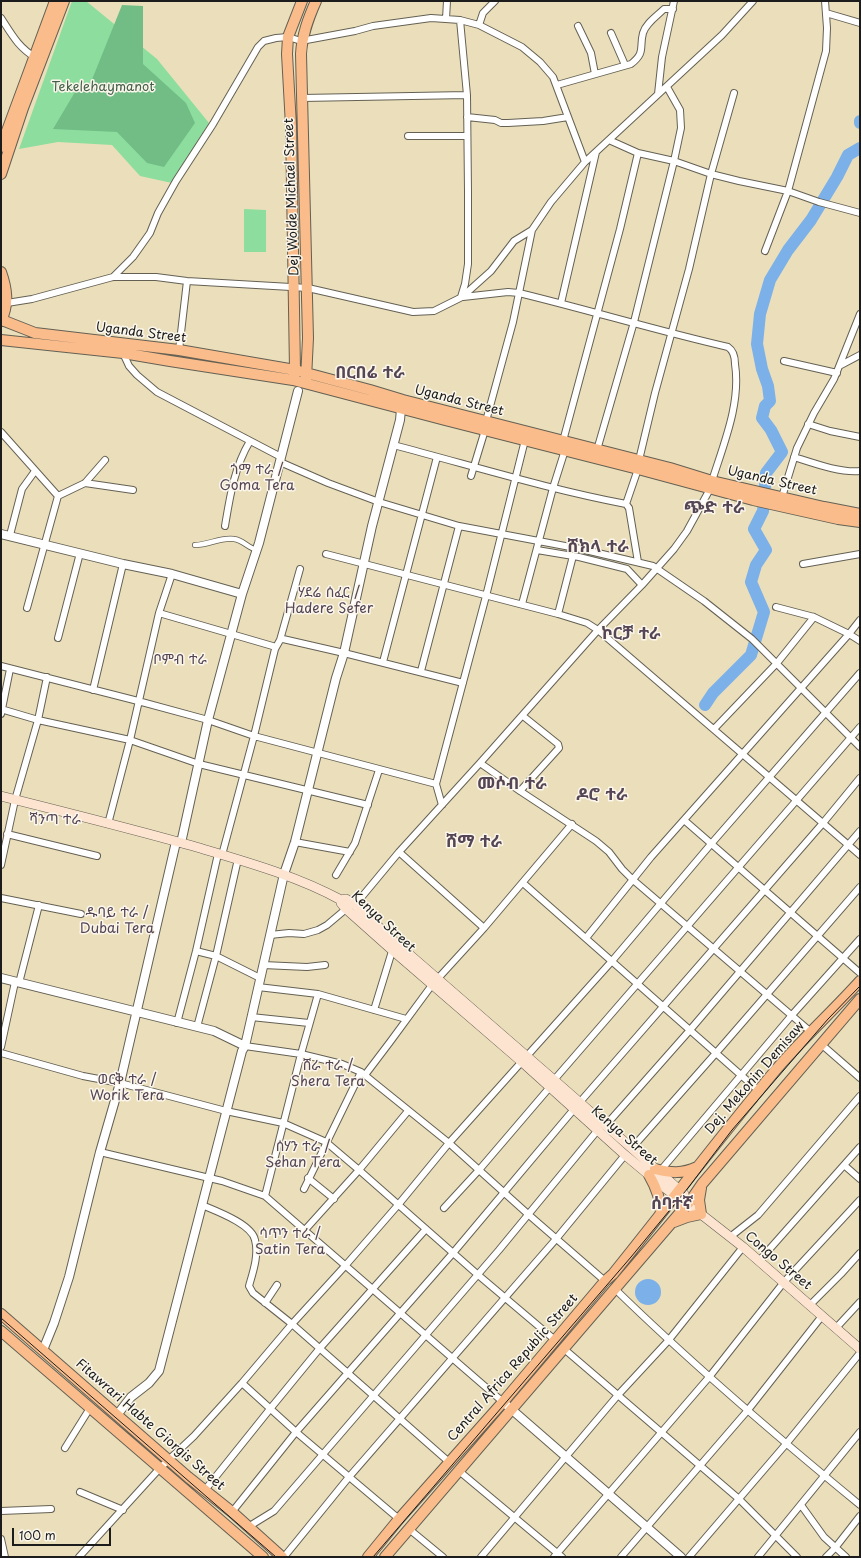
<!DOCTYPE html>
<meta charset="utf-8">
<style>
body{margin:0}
#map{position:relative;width:861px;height:1558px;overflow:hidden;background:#ebdfbb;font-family:"Playpen Sans",sans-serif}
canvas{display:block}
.frame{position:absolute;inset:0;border:2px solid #1c1c1c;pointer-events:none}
.scale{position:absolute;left:12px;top:1528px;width:99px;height:18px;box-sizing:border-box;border:2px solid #1c1c1c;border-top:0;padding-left:5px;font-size:12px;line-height:14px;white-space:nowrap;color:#1c1c1c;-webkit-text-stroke:3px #fbf7ec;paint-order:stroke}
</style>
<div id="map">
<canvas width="861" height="1558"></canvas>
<div class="frame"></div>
<div class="scale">100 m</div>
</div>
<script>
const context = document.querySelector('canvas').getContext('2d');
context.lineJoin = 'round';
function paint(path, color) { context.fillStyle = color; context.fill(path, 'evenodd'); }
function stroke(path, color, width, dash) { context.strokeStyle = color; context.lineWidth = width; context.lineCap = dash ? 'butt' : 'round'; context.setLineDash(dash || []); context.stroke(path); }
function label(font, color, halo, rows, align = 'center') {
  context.font = font + ' "Playpen Sans","Noto Sans Ethiopic",sans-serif'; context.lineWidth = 3; context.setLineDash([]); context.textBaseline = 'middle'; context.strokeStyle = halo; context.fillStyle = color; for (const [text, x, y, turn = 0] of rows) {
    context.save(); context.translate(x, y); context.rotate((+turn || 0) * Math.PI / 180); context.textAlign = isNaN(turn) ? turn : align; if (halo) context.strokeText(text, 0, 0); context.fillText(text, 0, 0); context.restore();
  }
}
const green = new Path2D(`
 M72 1H86L157 59 209 123 172 183 140 176 112 145 58 142 19 149Z
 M244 209 266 210V252H244Z`);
const forest = new Path2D(`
 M122 5 143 6V64L186 103 195 123 164 167 147 163 117 132 53 129 75 92 89 87Z`);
const water = new Path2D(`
 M635 1292a13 13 0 1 1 26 0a13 13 0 1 1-26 0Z`);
const river = new Path2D(`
 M860 121V123
 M705 705 713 693 751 655 764 612 751 582 756 565 766 550 754 529 763 511 766 473 782 452 771 430 762 418 765 406 770 401 768 386 762 369 757 344 760 314 770 280 788 250 811 220 837 177 848 155 860 148`);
const pedestrian = new Path2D(`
 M195 545C209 545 220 537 234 539 243 540 248 548 257 550`);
const minor = new Path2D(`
 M826 13 860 23
 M1 18C12 35 18 47 36 58
 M446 19 447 1
 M460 20 467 95 468 192V264L465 284 461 297
 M479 25 483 13 495 1
 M578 26 591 53 595 74
 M611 33 625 65
 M557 85 631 64C646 52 639 48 643 33 646 23 657 16 664 9H673
 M658 94 662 57 674 1
 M302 98 467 95
 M467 117 495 120 501 123H508L543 121 568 117
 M408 136H467
 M609 140 638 153 674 161 711 174 739 181 788 191 819 202 860 213
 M765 251 788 191 826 51 827 28 825 1
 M113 277 133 257 150 233 158 213 176 181 213 124 258 47 264 41 276 38 288 37 301 41 355 31 373 26 431 18 460 20 479 25 522 47 540 62 553 77 585 162
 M463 297 508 292 519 293C589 310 658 331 728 347 734 351 735 357 735 364 741 403 724 443 712 481
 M7 303 32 299 113 277H156L187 281 308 288 413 312 434 311 462 297 491 271 514 241 532 230 551 202 585 162 722 35 753 1
 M561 303 596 152
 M179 350 187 281
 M123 353 129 366 137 375 157 392 281 457
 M784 361 837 373
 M841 365 860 355
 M486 421 513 322 532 230
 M808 424 830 431 860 437
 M1 432 58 496
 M563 441 620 229 638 153
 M393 445C470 465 547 489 626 504L629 508 638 562
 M597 450 634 322 674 161 681 128 680 110 667 87
 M794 457C813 463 840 473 860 471
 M639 460 655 393 689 269 711 174 734 93
 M280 462 328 483 379 502 459 526 581 549 653 566 704 601 752 639 860 747
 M471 476 485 430
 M85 483 133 490
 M58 496 85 483 105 460
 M782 497 797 448 814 413 834 379 860 314
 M626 504 638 469
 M225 526C230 496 234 468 250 441
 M10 535 22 489 35 471
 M537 550 579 557 627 569 642 585
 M326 554 558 614 587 623 598 630 860 855
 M803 564 860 554
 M522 604 553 488 565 450
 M776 607 814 617 849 634 860 641
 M27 608 58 496
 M159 613 276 647
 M558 614 573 556
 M58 638 80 553
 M280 640 300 569
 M383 662 437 457
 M1 666 138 701 208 720 254 736 436 784 486 596 525 440
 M421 671 459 526
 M93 690 123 564
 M1 709 38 720 130 740 199 764 368 805
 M1 714 10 669
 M714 729 777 663 814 617
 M480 763 520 791 596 841 609 852 622 869 632 879 811 1032
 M436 784 442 805
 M520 791 559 748 558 744 523 716
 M684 820 860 973
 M108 824 130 740 159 613 172 574
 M7 834 97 856
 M295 842 350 852
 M399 852 484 928
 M222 855 254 736 275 649 280 640 283 639 344 653 463 683
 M1 865 15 800 38 720 47 677
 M336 875 355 843 379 770
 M523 883 759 1091
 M1 898 81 914
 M355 905 399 852 480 763 598 630 642 585 674 549 687 531 710 489
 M270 935 289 933 304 934 318 930 327 925 346 909
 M586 938 651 857 849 634 860 620
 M196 951 216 956 260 978
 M263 965 307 967 325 965
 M19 983 39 905
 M258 987 318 994 406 1019
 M374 1010 393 948
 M251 1017 309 1023
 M177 1023 196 951 218 854
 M197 1027 216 956 238 859
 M821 1044 860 1078
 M245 1046 301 1054 342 1064 361 1072 449 1143 529 1215 605 1281
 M1 1047 15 982
 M1 1053 83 1076 120 1083 226 1111 283 1123 326 1142 359 1170 477 1274 555 1340
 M365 1075 390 1042 432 985 484 928 572 824
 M554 1080 860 727
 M606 1125 690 1030 860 831
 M632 1148 716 1053 860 887
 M100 1152 222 1181 265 1196 503 1402
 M844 1165 860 1179
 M661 1170 792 1015 860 939
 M308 1178 334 1199
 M304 1189 361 1072
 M265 1196 301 1054 318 994
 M202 1205C216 1211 252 1224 255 1240 259 1255 253 1272 249 1286L253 1293 292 1324 449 1462
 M444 1208 479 1170 550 1087
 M304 1231 359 1170 408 1111
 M730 1237 758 1215 860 1096
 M759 1261 860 1147
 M615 1289C693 1365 776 1436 860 1505
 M265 1303 277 1285
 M810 1305 841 1274 860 1253
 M836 1328 860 1302
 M563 1348 739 1499 797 1557
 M242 1383 296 1432 399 1519
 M65 1448 90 1408
 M459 1471 562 1557
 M205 1490 270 1409 320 1348 426 1229
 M80 1492 123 1510
 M801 1505 824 1537 846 1557
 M1 1511 51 1509
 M232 1512 296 1432 453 1253 580 1102 823 823 860 778
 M248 1527 274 1511 499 1250 597 1131
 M409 1529 443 1557
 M1 1539 5 1557
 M79 1557 160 1468 194 1436 242 1383 292 1324 345 1266 398 1205 449 1143 612 961 711 844 860 673
 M284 1557 349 1477 556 1239 625 1155
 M481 1557 618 1395 668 1341 743 1247
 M554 1557 710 1376 784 1282 860 1200
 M621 1557 748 1410 822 1316
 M689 1557 786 1444 860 1353
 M758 1557 860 1432
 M826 1557 835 1548 860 1516`);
const tertiary = new Path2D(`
 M1 534 123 564 172 574 242 594
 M181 843 208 720 242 594 259 543 298 391
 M1 978 214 1031 245 1046
 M43 1350 54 1323 69 1277 100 1152 120 1083 176 842
 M503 1402 681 1557
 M117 1415 131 1397 149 1383 159 1371 242 1051 245 1046 284 874 295 842 336 678 344 653 372 526 400 420 401 409`);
const secondary = new Path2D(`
 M1 796C65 812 129 828 193 846 243 861 295 875 341 900V903L346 909 392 950 522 1062 625 1155 661 1185 687 1205 697 1211 743 1247 860 1349
 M341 900 346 899 355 905 395 942 554 1080 684 1194`);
const primary = new Path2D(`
 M1 147 55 1
 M1 174 23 108 64 1
 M1 272C7 289 9 304 1 321
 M2 320 35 333 179 350 295 370 370 390 403 400 670 468 712 481 824 507 860 514
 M1 340 123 353 170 361 293 380 445 420 638 469 753 500 838 519 860 522
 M294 376 295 370 291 126 287 54 288 37 302 1
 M306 379 308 338 301 54C302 35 308 19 316 1
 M655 1169C671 1173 682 1174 697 1167
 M649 1175C656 1187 661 1200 661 1214
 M674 1222 687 1217 701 1214 699 1200 701 1188
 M1 1314 188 1477 232 1512 282 1557
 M1 1331 263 1557
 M368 1557 399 1519 503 1402 605 1281 613 1274C667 1207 719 1138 774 1072 801 1040 832 1012 860 981
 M385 1557 691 1200 702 1184 860 999`);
const tram = new Path2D(`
 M1 1318 276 1557
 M373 1557 631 1257 688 1188 732 1130 828 1019 860 986`);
const parkNames = [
 ["Tekelehaymanot",103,87]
];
const streetNames = [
 ["Dej Wolde Michael Street",292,197,-92],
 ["Uganda Street",141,333,7],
 ["Uganda Street",459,401,14],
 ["Uganda Street",772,481,13],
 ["Kenya Street",383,922,43],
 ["Dej. Mekonin Demisaw",755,1078,-49],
 ["Kenya Street",624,1136,41],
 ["Congo Street",778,1261,40],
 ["Central Africa Republic Street",513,1368,-49],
 ["Fitawrari Habte Giorgis Street",150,1425,41]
];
const neighbourhoodNames = [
 ["ጎማ ተራ /",257,470],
 ["Goma Tera",257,486],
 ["ሃደሬ ሰፈር /",329,593],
 ["Hadere Sefer",329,609],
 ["ቦምብ ተራ",180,660],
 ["ሻንጣ ተራ",55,820],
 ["ዱባይ ተራ /",117,913],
 ["Dubai Tera",117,929],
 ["ሸራ ተራ /",328,1066],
 ["Shera Tera",328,1082],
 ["ወርቅ ተራ /",127,1080],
 ["Worik Tera",127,1096],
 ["ሰሃን ተራ /",303,1147],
 ["Sehan Tera",303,1163],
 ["ሳጥን ተራ /",290,1234],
 ["Satin Tera",290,1250]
];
const districtNames = [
 ["በርበሬ ተራ",370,373],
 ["ጭድ ተራ",714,508],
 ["ሸክላ ተራ",598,547],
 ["ኮርቻ ተራ",631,634],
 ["መሶብ ተራ",512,784],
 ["ዶሮ ተራ",602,795],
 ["ሸማ ተራ",474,842],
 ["ሰባተኛ",672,1204]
];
paint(green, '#8dde9e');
paint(forest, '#72bd85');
paint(water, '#7bb0e9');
stroke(river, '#7bb0e9', 12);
stroke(pedestrian, '#646054', 6);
stroke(minor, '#646054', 8);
stroke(tertiary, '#646054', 10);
stroke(secondary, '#646054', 10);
stroke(primary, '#646054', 12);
stroke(pedestrian, '#fff', 4.5);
stroke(minor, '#fff', 6);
stroke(tertiary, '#fff', 8);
stroke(secondary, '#fde4d0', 9);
stroke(primary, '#f9bc8a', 10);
stroke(tram, '#1c1c1c', 1);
label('13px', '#44604a', '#fbf7ec', parkNames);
label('13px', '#1c1c1c', '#fbf7ec', streetNames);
label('14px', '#564655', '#fbf7ec', neighbourhoodNames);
label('bold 17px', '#564655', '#fbf7ec', districtNames);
</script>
